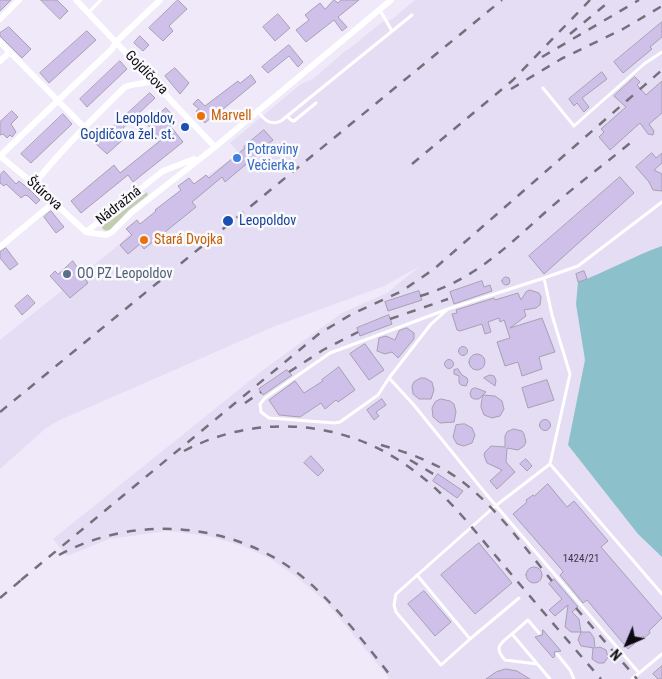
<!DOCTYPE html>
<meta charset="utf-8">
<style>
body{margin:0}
#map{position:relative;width:662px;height:679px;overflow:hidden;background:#efe9fa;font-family:"Roboto Condensed",sans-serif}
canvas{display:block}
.north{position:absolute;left:602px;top:619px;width:50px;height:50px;-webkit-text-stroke:4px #faf9fc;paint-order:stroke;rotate:225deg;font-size:14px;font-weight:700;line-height:20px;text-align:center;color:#0c0a10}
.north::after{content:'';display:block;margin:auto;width:18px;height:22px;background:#0c0a10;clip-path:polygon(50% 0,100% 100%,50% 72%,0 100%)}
</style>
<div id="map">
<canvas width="662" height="679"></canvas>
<div class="north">N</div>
</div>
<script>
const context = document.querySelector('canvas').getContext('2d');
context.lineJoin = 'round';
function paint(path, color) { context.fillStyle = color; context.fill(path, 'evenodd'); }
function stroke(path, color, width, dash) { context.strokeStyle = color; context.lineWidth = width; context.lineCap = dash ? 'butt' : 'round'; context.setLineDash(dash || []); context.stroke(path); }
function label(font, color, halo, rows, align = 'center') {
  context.font = font + ' "Roboto Condensed",sans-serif'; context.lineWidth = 5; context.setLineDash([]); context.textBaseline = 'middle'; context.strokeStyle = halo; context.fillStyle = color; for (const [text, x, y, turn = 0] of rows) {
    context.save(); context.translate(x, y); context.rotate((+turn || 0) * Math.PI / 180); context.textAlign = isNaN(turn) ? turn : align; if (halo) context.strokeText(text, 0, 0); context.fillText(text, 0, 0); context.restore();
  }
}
const built = new Path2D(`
 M415 0H662V679H390L326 602 298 578 271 559 243 546 208 536 168 531 109 539 67 556 53 539 267 367 342 313 387 293 420 266 384 286 275 326 60 420 46 428 0 469V340L114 249 140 224 239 153 230 143 301 84 313 79 345 51 349 49 382 22 391 20Z`);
const green = new Path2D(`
 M147 192 148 195 129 210 109 231 104 230 102 228 103 220 109 222Z`);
const water = new Path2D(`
 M662 246V557L638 534 568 445 585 360 576 304 578 282C607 272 633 256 662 246Z`);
const building = new Path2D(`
 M0 0H11L0 11Z
 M41 0H57L68 11 60 19Z
 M178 0 187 9 169 26 173 31 163 41 149 28Z
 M334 0 338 3 341 0H359L338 17 347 27 342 31 334 20 306 42 296 30 309 20 305 15 320 3 325 9Z
 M278 14 290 28 275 41 263 27Z
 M662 22V37L650 47 652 49 623 73 614 62Z
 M9 27 31 49 22 58 0 36V33Z
 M87 31 96 40 49 83 40 73Z
 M140 36 149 45 143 51 134 43Z
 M289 45 303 62 298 67 289 56 268 73 262 67Z
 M120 61 127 69 87 107 80 99Z
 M175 68 189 83 180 94 165 76Z
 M602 72 607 79 582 98 589 107 584 112 577 103 574 106 569 99Z
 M251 75 256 82 222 110 219 107 210 115 212 117 205 123 196 111 199 109 193 104 198 99 205 106 238 81 240 83Z
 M635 77 640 82 637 85 646 95 662 81V113L649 124 654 131 653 135 648 134 640 123 610 150 599 137 604 132 601 129 626 107 614 96Z
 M150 93 155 98 123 128 129 134 107 154 95 143Z
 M166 108 174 117 168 123 183 142 133 182 128 175 81 213 71 201 114 165 120 173 161 140 147 124Z
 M12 111 18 117 11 124 16 132 12 137 10 135 7 138 3 134 0 135V122Z
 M63 114 72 124 31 163 21 154Z
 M264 130 273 140 256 154 257 155 225 182 222 177 192 202 196 207 144 249 140 244 128 254 120 245 132 235 126 229 137 220 140 224 156 211 155 210 181 190 178 186 189 178 194 184 206 175 209 178 245 148 244 147Z
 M652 153 656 158 662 153V163L654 170 662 174V191L653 190 649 182 636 167Z
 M4 171 16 184 19 181 30 190 40 200 36 204 28 196 25 195 21 198 6 184 4 186 0 183V175Z
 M620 177 634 193 544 274 529 256Z
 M51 211 64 227 56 233 44 217Z
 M6 248 18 264 10 270 0 258V252Z
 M73 261 88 283 70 298 50 276 55 271 58 274Z
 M584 271 587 279 578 282 576 274Z
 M502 281a4 4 0 1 1 8 0a4 4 0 1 1-8 0Z
 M482 281 484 287 490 285 492 291 454 304 450 292Z
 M530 290 539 293 541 297 540 305 536 308 524 310 526 316 510 328 542 318 555 352 539 357 542 369 522 376 518 362 505 366 497 342 510 338 504 320 500 322 499 318 488 322 491 332 485 334 482 324 460 331 457 330 452 314 457 313 456 310 494 298 495 300 518 293 521 300 526 292Z
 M419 291 422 300 388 311 385 302Z
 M28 295 35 303 22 315 15 306Z
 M389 315 392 324 360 336 357 328Z
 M407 328 414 333V339L398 358 392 352 385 354 377 351 379 338 386 336 395 340 399 331Z
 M365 344 384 370 369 380 350 354Z
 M458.5 351a4.5 4.5 0 1 1 9 0a4.5 4.5 0 1 1-9 0Z
 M469 362a8 8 0 1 1 16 0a8 8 0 1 1-16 0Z
 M444.5 364a4.5 4.5 0 1 1 9 0a4.5 4.5 0 1 1-9 0Z
 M339 367 355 390 338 402 336 400 325 409 321 403 300 417 279 415 269 400 295 381 304 393 323 381 322 380Z
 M458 369 462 375 467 378 468 381 466 386 461 385 459 383V376L454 374V370Z
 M287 370 292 375 263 395 259 389Z
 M490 375 494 376 496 380 495 386 484 378Z
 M421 378H425L432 382 434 390 431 399H419L413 394 412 386 414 382Z
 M547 380 554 400 528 408 522 388Z
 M476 388 486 392 479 399H474L471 397 470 393 472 389Z
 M483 395 495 396 502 401 504 409 500 416 492 418 484 415 481 407Z
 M382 399 386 405 376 412 379 416 374 420 367 410Z
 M441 399 450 401 454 404 456 412 454 422 440 423 433 417 432 408 435 402Z
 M539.5 425a5.5 5.5 0 1 1 11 0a5.5 5.5 0 1 1-11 0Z
 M465 424 472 428 475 435 472 443 464 446 457 444 453 437 456 425Z
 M514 429 522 431 524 434 526 442 524 446 518 450 507 448 506 462 515 472 497 489 490 481 502 470 487 463 484 455 485 452 491 446 505 447V436L507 432Z
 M311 456 324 470 318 476 304 463Z
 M526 459 532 466 527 471 520 464Z
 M438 474 463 491 457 498 433 481Z
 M548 484 567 507 574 501 608 541 601 547 662 618 649 631 650 633 644 638 643 636 628 649 587 600 583 603 560 575 563 572 562 570 513 514 527 502 526 500 533 495 534 496Z
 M479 543 512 583 475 614 441 575Z
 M526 575a8 8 0 1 1 16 0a8 8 0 1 1-16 0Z
 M554 579 578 607 572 612 579 619 581 632H590L594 638 595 648 600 647 606 650 608 657 604 663H598L592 659 593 648H594L581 646 578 640 581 632H571L565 627 568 605 555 616 549 610 562 599 549 584Z
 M424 591 451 622 435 636 408 604Z
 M543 630 561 651 554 652 555 656 553 658 535 637 542 635Z
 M662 666V679H658L653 674Z
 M506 669 517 671 530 679H486L496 672Z`);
const service = new Path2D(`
 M380 10 392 31
 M89 12 101 0
 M543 88 574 126 644 64 662 52
 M258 112C265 120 270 126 281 121L412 15
 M287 116 291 120 294 121 316 103
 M662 202 578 266 544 278 552 315 570 374 550 464 662 594
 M448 309 330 353 265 398 260 404 261 412 269 418 335 423 340 422 378 395 389 378 431 324 448 309 544 278
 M389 378 413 404 486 494 639 673
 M417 575 470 639 441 665 396 612 394 605 396 594 494 507 550 464
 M539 633 528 620 512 634 550 679
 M512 634C501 643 493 647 505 660L537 664
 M470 639 519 598
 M557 654 570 670 574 679
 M632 679 662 654`);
const minor = new Path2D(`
 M76 0 215 147
 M0 19 19 0
 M0 42 84 127
 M0 61 10 52
 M0 156 112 49 116 42 160 0
 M0 156 34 184 86 232
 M34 184C62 149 93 118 125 87 134 83 143 85 153 80
 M86 232 106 235 112 232 131 213 215 147 391 0
 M86 232 163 171 194 159
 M0 247 53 203`);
const rail = new Path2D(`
 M570 34 611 0
 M542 57 639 0
 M511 89 561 59 623 29 662 6
 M412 164 513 80 590 0
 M420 296C482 278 515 237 563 197 587 177 611 159 635 139
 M390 319 448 299
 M289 372 323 350 358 332
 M245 403 261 392
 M0 412 502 0
 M381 445C403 451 425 459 445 470 489 496 520 542 552 581
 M184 451C258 412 347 420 413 470 445 493 470 525 495 555 530 596 565 638 601 679
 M410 460 435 475
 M59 555C136 513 237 522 305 579 336 605 368 647 393 679
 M21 580 320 333 352 314 402 291 434 269 662 70
 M0 598 27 575
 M576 608 637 679`);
const markers = [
 [201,116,5,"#e8710a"],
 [185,127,5,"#1a4fb4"],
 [237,158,5,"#3f7fe0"],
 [228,221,6,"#1a4fb4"],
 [144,240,5,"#e8710a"],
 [67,274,5,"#5c6f8a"]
];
const numberNames = [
 ["1424/21",581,559]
];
const streetNames = [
 ["Gojdičova",146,73,46],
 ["Štúrova",44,194,42],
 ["Nádražná",119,206,-38]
];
const foodNames = [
 ["Marvell",211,116],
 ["Stará Dvojka",154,240]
];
const transitNames = [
 ["Leopoldov,",175,119],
 ["Gojdičova žel. st.",175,135],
 ["Leopoldov",239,221,"left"]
];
const shopNames = [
 ["Potraviny",247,150],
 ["Večierka",247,166]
];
const serviceNames = [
 ["OO PZ Leopoldov",77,274]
];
paint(built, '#e4ddf4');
paint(green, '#c1ccb0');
paint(water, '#8cc1cc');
paint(building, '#cec0e9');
stroke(building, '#a6a1b1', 1);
stroke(service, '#fff', 3);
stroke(minor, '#fff', 6);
stroke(rail, '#74707b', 2.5, [9, 9]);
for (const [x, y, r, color] of markers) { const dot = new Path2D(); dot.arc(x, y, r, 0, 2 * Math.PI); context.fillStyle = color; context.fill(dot); stroke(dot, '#faf9fc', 2); }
label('11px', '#3c3846', null, numberNames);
label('14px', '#0c0a10', '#faf9fc', streetNames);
label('14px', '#c56008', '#faf9fc', foodNames, 'left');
label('14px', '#164399', '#faf9fc', transitNames, 'right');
label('14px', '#366cbe', '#faf9fc', shopNames, 'left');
label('14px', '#4e5e75', '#faf9fc', serviceNames, 'left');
</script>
